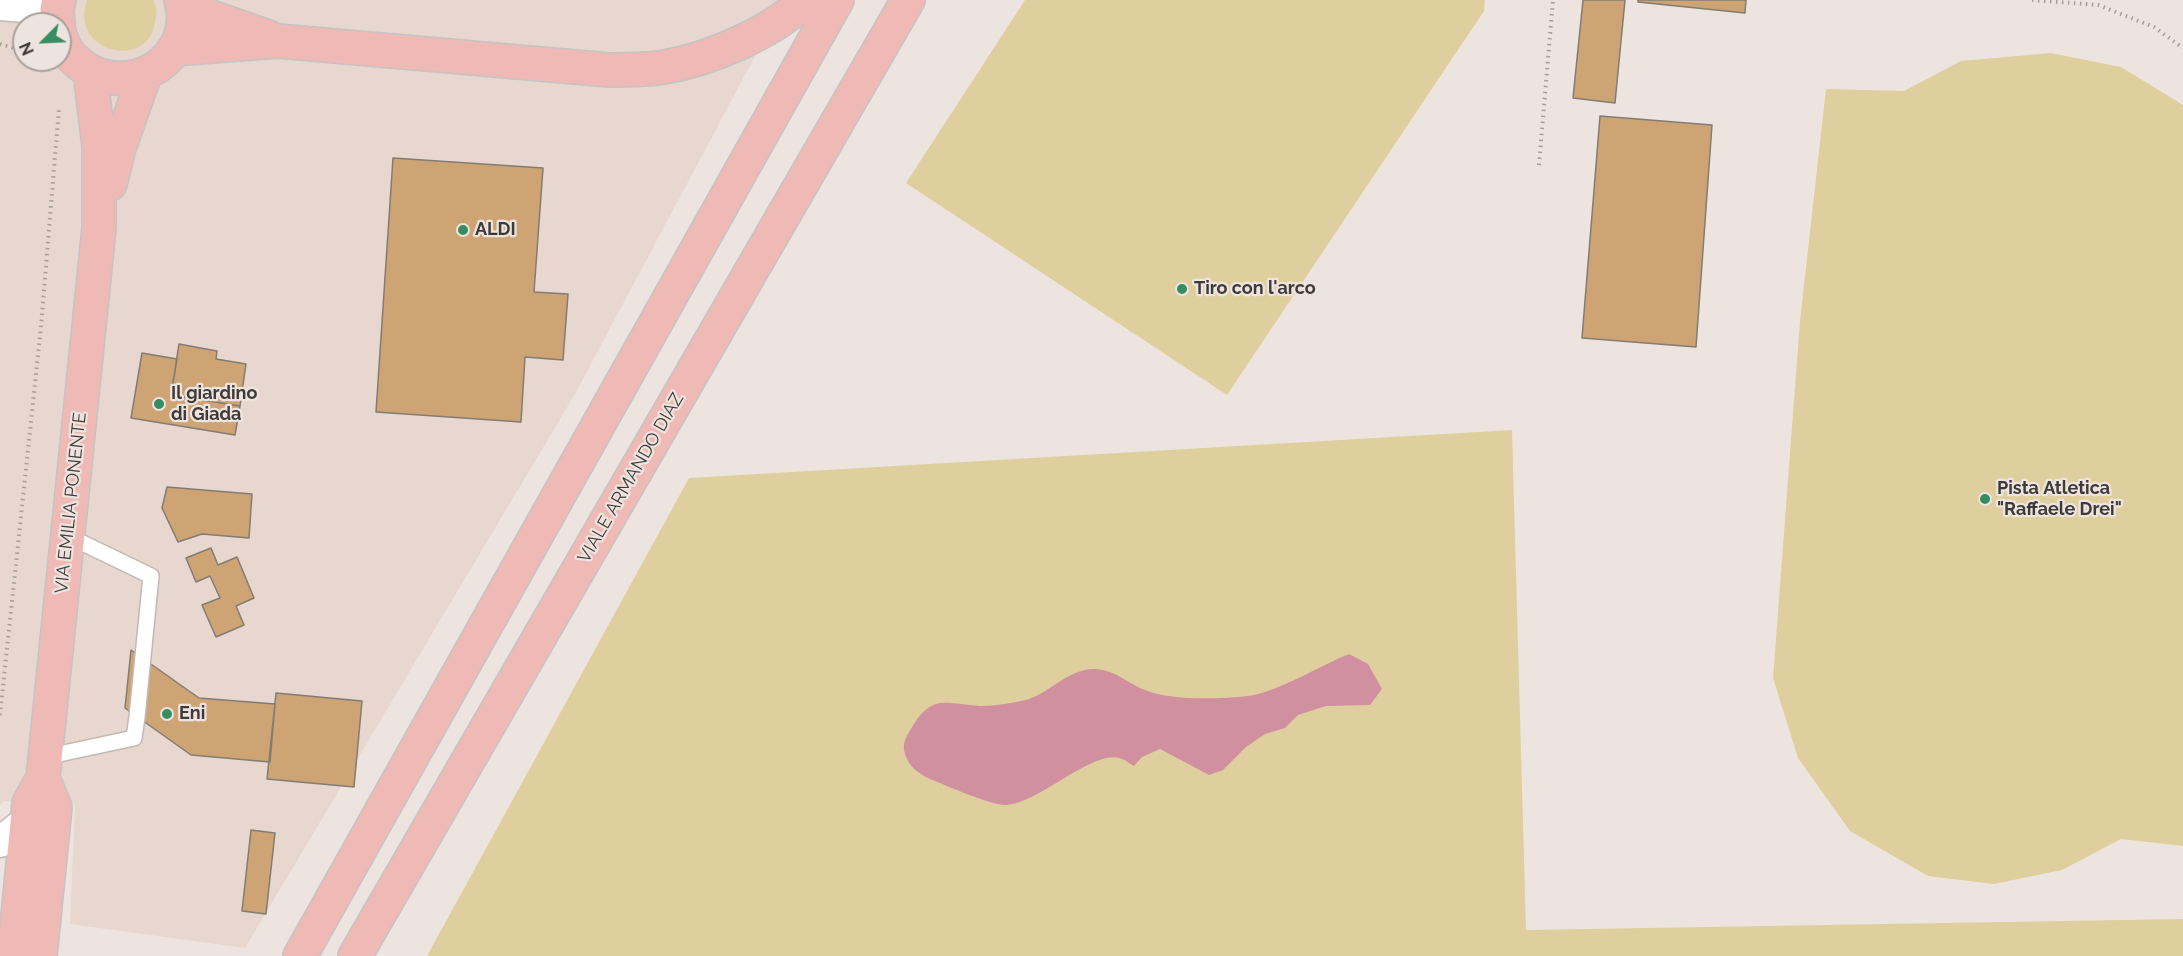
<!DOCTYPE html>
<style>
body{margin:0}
#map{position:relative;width:2183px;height:956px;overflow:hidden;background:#eee4df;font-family:Raleway,sans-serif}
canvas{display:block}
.north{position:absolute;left:12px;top:12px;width:60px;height:60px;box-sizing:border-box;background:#eee4df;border:2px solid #a8a09c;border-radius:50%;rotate:246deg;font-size:16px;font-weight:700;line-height:24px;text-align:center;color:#3e3a38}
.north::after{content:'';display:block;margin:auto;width:21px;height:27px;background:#368d61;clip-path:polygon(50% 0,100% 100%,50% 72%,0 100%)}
</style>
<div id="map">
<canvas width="2183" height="956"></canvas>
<div class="north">N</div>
</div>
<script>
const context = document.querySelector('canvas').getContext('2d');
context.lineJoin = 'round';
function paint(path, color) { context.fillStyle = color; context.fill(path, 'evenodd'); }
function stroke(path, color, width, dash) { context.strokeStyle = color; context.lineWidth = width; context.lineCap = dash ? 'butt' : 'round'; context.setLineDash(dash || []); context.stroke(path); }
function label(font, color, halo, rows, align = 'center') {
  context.font = font + ' Raleway,sans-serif'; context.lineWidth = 4.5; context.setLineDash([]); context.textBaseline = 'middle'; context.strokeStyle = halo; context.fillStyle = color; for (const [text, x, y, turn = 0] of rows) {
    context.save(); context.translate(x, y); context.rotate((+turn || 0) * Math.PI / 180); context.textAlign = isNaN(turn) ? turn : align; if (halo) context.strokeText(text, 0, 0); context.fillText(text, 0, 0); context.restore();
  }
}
const built = new Path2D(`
 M0 0H785L575 394 245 948 70 924 75 804 4 801 0 805ZM24 24H60V60H24Z`);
const green = new Path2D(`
 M87 0H153C157 7 157 15 155 23 146 72 68 51 87 0Z
 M1025 0H1485L1484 11 1227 395 906 183Z
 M2051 53 2121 67 2183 105V846L2121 839 2062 870 1994 884 1928 876 1850 831 1798 758 1773 678 1800 321 1826 89 1904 91 1961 61Z
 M1512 430 1526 930 2183 919V956H427L689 478Z`);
const water = new Path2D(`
 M1349 654 1368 664 1382 689 1370 705 1326 706 1298 715 1285 728 1265 734 1246 747 1223 770 1209 775 1160 749 1142 757 1134 766C1130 764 1126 760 1122 759 1095 747 1040 803 1007 805 992 806 945 785 930 779 917 773 907 765 904 750 903 742 906 737 911 729 932 693 945 704 980 706 996 706 1014 703 1029 699 1050 692 1070 668 1095 669 1113 669 1129 684 1145 690 1172 701 1219 699 1248 696 1275 693 1322 665 1349 654Z`);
const building = new Path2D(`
 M1583 0H1625L1615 103 1573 98Z
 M1638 0H1746L1745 13 1638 2Z
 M1600 116 1712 125 1696 347 1582 338Z
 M393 158 543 168 534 292 568 294 563 360 525 357 521 422 376 412Z
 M179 344 217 351 216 359 246 364 240 406 171 395Z
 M142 353 177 359 171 395 240 406 235 435 131 418Z
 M167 487 252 494 249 538 202 534 178 542 162 508Z
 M211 548 218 565 237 557 254 598 236 606 244 625 216 637 202 605 220 598 210 576 196 582 186 558Z
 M131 650 199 698 275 704 270 762 191 755 125 708Z
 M276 693 362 701 354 787 267 779Z
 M251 830 275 833 266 914 242 911Z`);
const path = new Path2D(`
 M2032 0 2098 5 2154 27 2183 48
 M0 44 24 51
 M1539 165 1553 0
 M0 715 41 327 59 108`);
const service = new Path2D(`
 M45 757 134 738 137 717 151 576 68 536`);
const minor = new Path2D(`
 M0 5 57 10
 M0 842 28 820`);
const primary = new Path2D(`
 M183 7 268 37
 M58 24 57 10 59 0
 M60 35C63 47 71 58 81 65 128 101 198 59 181 0
 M174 49 278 41 609 70C627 70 646 70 664 67 711 59 771 33 806 0
 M110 184 119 148 145 74
 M14 956 29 803 43 778 99 228V146L90 72
 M40 956 55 808 43 778
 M300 956 837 0
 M355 956 908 0`);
const markers = [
 [463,230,6,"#368d61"],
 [1182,289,6,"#368d61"],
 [159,404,6,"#368d61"],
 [1985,499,6,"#368d61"],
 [167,714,6,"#368d61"]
];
const poiNames = [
 ["ALDI",475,230],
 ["Tiro con l'arco",1194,289],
 ["Il giardino",171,394],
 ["di Giada",171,415],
 ["Pista Atletica",1997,489],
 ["\"Raffaele Drei\"",1997,510],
 ["Eni",179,714]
];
const streetNames = [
 ["VIALE ARMANDO DIAZ",631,478,-60],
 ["VIA EMILIA PONENTE",71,503,-84]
];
paint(built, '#e8d7ce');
paint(green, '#dfcf9f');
paint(water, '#d1909f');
paint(building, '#cea474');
stroke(building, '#827c75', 1.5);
stroke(service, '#c3b9b4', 18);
stroke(minor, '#c3b9b4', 33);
stroke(primary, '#c5c4c3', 36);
stroke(path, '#a69e9b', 4, [1.5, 4.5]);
stroke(service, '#fff', 15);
stroke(minor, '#fff', 30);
stroke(primary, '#efb9b5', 33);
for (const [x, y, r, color] of markers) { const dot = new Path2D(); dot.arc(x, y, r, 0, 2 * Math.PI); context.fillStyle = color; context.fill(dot); stroke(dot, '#eee4df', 2); }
label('bold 18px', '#3e3a38', '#eee4df', poiNames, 'left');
label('18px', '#3e3a38', '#eee4df', streetNames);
</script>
